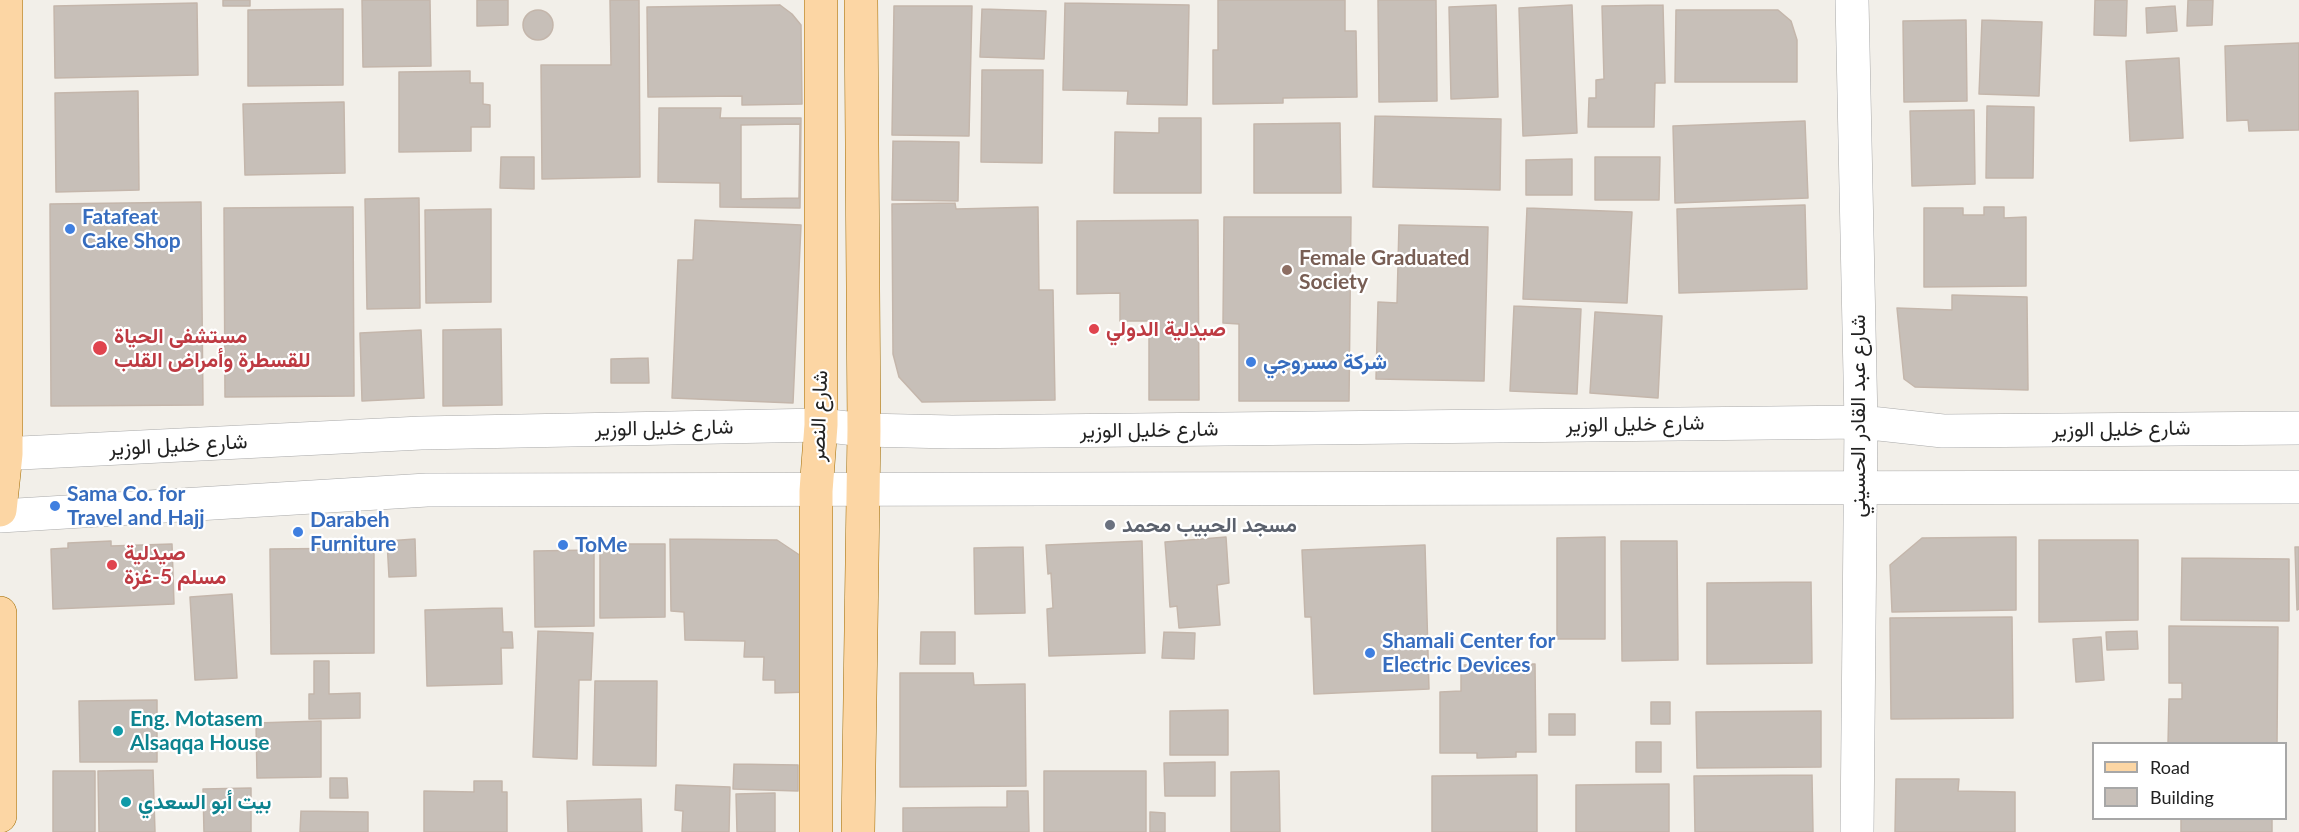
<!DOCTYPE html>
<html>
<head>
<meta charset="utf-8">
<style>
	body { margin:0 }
	#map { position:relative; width:2299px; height:832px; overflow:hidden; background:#f2efe9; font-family:Lato,sans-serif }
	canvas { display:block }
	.legend { position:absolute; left:2092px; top:742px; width:195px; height:78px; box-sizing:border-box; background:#fff; border:2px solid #a7a7a7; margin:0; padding:8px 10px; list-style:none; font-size:18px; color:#222 }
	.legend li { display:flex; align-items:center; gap:12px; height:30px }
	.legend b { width:30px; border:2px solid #a7a7a7 }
</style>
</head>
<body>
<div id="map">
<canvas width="2299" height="832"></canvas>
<ul class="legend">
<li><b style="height:8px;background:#fcd6a4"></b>Road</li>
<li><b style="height:16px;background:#c7bfb8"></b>Building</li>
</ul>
</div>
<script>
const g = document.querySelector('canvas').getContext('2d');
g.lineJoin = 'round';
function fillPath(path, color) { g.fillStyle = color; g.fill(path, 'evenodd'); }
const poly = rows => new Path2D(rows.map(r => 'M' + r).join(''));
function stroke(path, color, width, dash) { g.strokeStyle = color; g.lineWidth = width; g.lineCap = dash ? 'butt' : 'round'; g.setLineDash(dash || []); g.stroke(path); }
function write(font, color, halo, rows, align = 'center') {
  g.font = font + ' Lato,Vazirmatn,sans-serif'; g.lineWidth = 4.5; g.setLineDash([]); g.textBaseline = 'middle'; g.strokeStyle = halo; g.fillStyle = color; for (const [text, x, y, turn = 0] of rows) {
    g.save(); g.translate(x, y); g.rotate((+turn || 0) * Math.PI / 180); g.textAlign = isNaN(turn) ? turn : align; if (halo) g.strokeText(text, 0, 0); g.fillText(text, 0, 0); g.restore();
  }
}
const building = poly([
	[223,0,250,0,250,6,223,6,223,0],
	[362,0,430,0,431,66,363,67,362,0],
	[477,0,508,0,508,25,477,26,477,0],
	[610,0,639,0,640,177,542,179,541,65,611,65,610,0],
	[1218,0,1345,0,1345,31,1356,31,1357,97,1283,98,1283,103,1213,104,1213,50,1218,50,1218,0],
	[1378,0,1436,0,1437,101,1379,102,1378,0],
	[2095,0,2127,0,2126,36,2094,35,2095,0],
	[2188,0,2213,0,2212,25,2187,26,2188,0],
	[197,3,198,75,55,78,54,6,197,3],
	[1065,3,1189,5,1187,105,1127,104,1128,91,1063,90,1065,3],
	[780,5,792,14,801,25,802,104,742,105,742,96,648,97,647,7,780,5],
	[1496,5,1498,97,1451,99,1449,7,1496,5],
	[1572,5,1577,133,1523,136,1519,8,1572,5],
	[1663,5,1665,83,1655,83,1654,127,1588,127,1589,98,1596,98,1596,80,1604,79,1602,6,1663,5],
	[894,6,972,6,969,136,892,135,894,6],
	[2175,6,2177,31,2147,33,2146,8,2175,6],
	[343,9,343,85,248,86,248,10,343,9],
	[982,9,1046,11,1044,59,980,57,982,9],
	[1676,10,1778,10,1791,21,1797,40,1797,82,1675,82,1676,10],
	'523 25a15 15 0 1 1 30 0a15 15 0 1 1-30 0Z',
	[1966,20,1967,101,1904,102,1903,21,1966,20],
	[1982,20,2042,22,2039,96,1979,94,1982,20],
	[2299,43,2299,130,2249,131,2248,120,2227,121,2225,46,2299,43],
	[2179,58,2183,138,2130,141,2126,61,2179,58],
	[982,70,1043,70,1042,163,981,162,982,70],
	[470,71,470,83,483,83,483,104,490,105,490,127,471,127,471,151,399,152,399,72,470,71],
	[138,91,139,190,56,192,55,93,138,91],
	[344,102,345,173,245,175,243,104,344,102],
	[1987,106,2034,107,2033,178,1986,178,1987,106],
	[659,108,721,108,720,118,801,118,800,208,720,207,720,183,658,182,659,108],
	[1974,110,1975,184,1912,186,1910,111,1974,110],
	[1375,116,1501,119,1500,190,1373,187,1375,116],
	[1159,118,1201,118,1201,193,1114,193,1115,132,1159,133,1159,118],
	[1805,121,1808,198,1675,203,1673,126,1805,121],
	[1340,123,1341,193,1254,193,1254,124,1340,123],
	[800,124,799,198,741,199,741,125,800,124],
	[893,141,959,142,958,201,892,200,893,141],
	[501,157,534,157,534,189,500,188,501,157],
	[1595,157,1660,157,1659,200,1595,200,1595,157],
	[1572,159,1572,195,1526,195,1526,160,1572,159],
	[419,198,420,308,367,309,365,199,419,198],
	[201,202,203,405,51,406,50,204,201,202],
	[955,203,956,209,1038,207,1039,290,1053,290,1055,400,922,402,899,377,893,354,892,204,955,203],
	[1805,205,1807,289,1679,293,1677,209,1805,205],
	[353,207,354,396,225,397,224,208,353,207],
	[1984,207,2004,207,2004,218,2026,217,2026,286,1924,287,1924,208,1963,208,1963,215,1984,215,1984,207],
	[1527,208,1632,212,1627,303,1523,299,1527,208],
	[491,209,491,302,426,303,425,210,491,209],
	[1224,217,1351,217,1349,401,1239,401,1239,324,1223,323,1224,217],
	[695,220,801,225,793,403,672,398,678,260,693,260,695,220],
	[1198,220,1199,400,1149,400,1149,321,1120,321,1120,293,1077,294,1077,221,1198,220],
	[1399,225,1488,227,1484,381,1376,379,1378,302,1397,303,1399,225],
	[1952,295,2027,297,2028,390,1915,387,1904,379,1897,308,1952,310,1952,295],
	[1514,306,1581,309,1577,394,1510,391,1514,306],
	[1595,312,1662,316,1658,398,1590,393,1595,312],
	[501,329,502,405,443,406,443,330,501,329],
	[421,330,424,398,362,401,360,333,421,330],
	[648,358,649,383,611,383,611,359,648,358],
	[1226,537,1229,583,1217,585,1220,625,1179,628,1177,606,1170,607,1165,542,1226,537],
	[1605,537,1605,639,1557,639,1557,538,1605,537],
	[2016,537,2016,610,1892,612,1890,565,1922,538,2016,537],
	[415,539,416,576,389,577,387,541,415,539],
	[670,539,777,540,801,556,810,692,775,693,775,680,763,680,764,657,744,657,745,641,685,640,684,612,671,611,670,539],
	[2039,540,2138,540,2138,620,2039,622,2039,540],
	[111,541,111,546,172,544,174,604,53,609,51,549,68,548,68,543,111,541],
	[1142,541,1145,653,1049,656,1047,609,1053,608,1051,573,1048,574,1046,545,1142,541],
	[1621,541,1677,541,1678,660,1622,661,1621,541],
	[600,544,665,544,665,617,600,618,600,544],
	[1425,545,1429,689,1314,694,1311,617,1305,617,1302,550,1425,545],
	[1023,547,1025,613,975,614,974,548,1023,547],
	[2295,547,2299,547,2299,609,2297,610,2295,547],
	[374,548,374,653,271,654,270,549,374,548],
	[594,550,594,626,535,627,534,551,594,550],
	[2182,558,2289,559,2289,621,2181,620,2182,558],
	[1811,582,1812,663,1707,664,1707,583,1811,582],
	[232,594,237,678,195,680,190,597,232,594],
	[502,608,503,632,512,632,513,648,501,648,502,684,427,686,425,610,502,608],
	[2012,617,2013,718,1891,719,1890,618,2012,617],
	[2169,626,2278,627,2277,744,2168,744,2169,699,2182,699,2182,683,2169,683,2169,626],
	[538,631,593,633,591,680,579,680,577,759,533,757,538,631],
	[2137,631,2138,649,2107,650,2106,632,2137,631],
	[921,632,955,632,955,664,920,664,921,632],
	[1164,632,1195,633,1194,659,1162,658,1164,632],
	[2101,637,2104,680,2076,682,2073,639,2101,637],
	[314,661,329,661,329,694,360,693,360,718,309,719,309,694,314,694,314,661],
	[1535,664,1536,752,1516,752,1516,757,1477,758,1477,753,1440,753,1440,692,1461,691,1461,665,1535,664],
	[900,673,973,673,974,685,1025,684,1026,786,900,787,900,673],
	[595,681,657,681,656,766,593,765,595,681],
	[157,700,157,762,80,762,79,701,157,700],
	[1651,702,1670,702,1670,724,1651,724,1651,702],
	[1228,710,1228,755,1170,755,1170,711,1228,710],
	[1821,711,1821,767,1697,768,1696,712,1821,711],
	[1549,714,1575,714,1575,735,1549,735,1549,714],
	[321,721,321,777,257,778,256,723,321,721],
	[1636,742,1661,742,1661,772,1636,772,1636,742],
	[1215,762,1215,796,1165,796,1164,763,1215,762],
	[734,764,798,765,798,791,733,789,734,764],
	[153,770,155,832,99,832,98,771,153,770],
	[53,771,95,771,95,832,53,832,53,771],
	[1044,771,1146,771,1146,832,1044,832,1044,771],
	[1279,771,1280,832,1231,832,1231,772,1279,771],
	[1537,775,1537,832,1432,832,1432,776,1537,775],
	[1812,775,1813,832,1695,832,1694,776,1812,775],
	[330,778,347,778,348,798,330,798,330,778],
	[1896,779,1959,779,1958,791,2015,792,2015,832,1895,832,1896,779],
	[474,781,502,781,502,792,507,792,507,832,424,832,424,791,474,792,474,781],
	[1669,784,1669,832,1576,832,1576,785,1669,784],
	[676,785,730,787,729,832,682,832,683,811,675,810,676,785],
	[251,788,251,832,204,832,203,789,251,788],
	[1007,791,1028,791,1029,832,903,832,903,808,1007,807,1007,791],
	[775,793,775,832,737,832,736,794,775,793],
	[641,799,642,832,568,832,567,801,641,799],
	[301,811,368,812,368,832,300,832,301,811],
	[1150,812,1165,813,1165,832,1150,832,1150,812],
	[2181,818,2272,818,2272,832,2181,832,2181,818]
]);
fillPath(building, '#c7bfb8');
stroke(building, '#c4b6ab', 1.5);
const minor = poly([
	[1852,0,1861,422,1857,832],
	[0,454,421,433,821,425,864,430,952,432,1861,422,1943,431,2299,428],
	[0,516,427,490,2299,487]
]);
const major = poly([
	[0,510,6,454,6,0],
	[0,613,0,816],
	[816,832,816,491,821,425,821,0],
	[858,832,864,430,861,0]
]);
stroke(minor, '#a9a9a9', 34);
stroke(major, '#a06b00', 34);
stroke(minor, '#fff', 33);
stroke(major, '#fcd6a4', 33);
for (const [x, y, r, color] of [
	[70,229,6,"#3f7fe0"],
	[1287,270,6,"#8d6e63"],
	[1094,329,6,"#e0444e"],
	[100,348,8,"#e0444e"],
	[1251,362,6,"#3f7fe0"],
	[55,506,6,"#3f7fe0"],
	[1110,525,6,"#6b7280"],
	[298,532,6,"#3f7fe0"],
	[563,545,6,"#3f7fe0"],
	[112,565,6,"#e0444e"],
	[1370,653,6,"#3f7fe0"],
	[118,731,6,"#0f9aa8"],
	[126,802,6,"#0f9aa8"]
]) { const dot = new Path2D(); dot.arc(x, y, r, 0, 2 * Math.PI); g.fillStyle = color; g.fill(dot); stroke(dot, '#fff', 2); }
write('bold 21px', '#366cbe', '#fff', [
	["Fatafeat",82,217],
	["Cake Shop",82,241],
	["شركة مسروجي",1263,362],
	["Sama Co. for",67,494],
	["Travel and Hajj",67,518],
	["Darabeh",310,520],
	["Furniture",310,544],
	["ToMe",575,545],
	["Shamali Center for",1382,641],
	["Electric Devices",1382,665]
], 'left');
write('bold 21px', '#785e54', '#fff', [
	["Female Graduated",1299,258],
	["Society",1299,282]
], 'left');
write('bold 21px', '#be3a42', '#fff', [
	["صيدلية الدولي",1106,329],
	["مستشفى الحياة",114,336],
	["للقسطرة وأمراض القلب",114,360],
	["صيدلية",124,553],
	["مسلم 5-غزة",124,577]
], 'left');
write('21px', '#222', '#fff', [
	["شارع النصر",819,416,-88],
	["شارع عبد القادر الحسيني",1858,416,-90],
	["شارع خليل الوزير",1635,424,-1],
	["شارع خليل الوزير",664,428,-1],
	["شارع خليل الوزير",2121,429,-1],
	["شارع خليل الوزير",1149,430,-1],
	["شارع خليل الوزير",178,445,-3]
]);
write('bold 21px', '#5b616d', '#fff', [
	["مسجد الحبيب محمد",1122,525]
], 'left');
write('bold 21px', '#0d838f', '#fff', [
	["Eng. Motasem",130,719],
	["Alsaqqa House",130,743],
	["بيت أبو السعدي",138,802]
], 'left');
</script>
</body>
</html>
